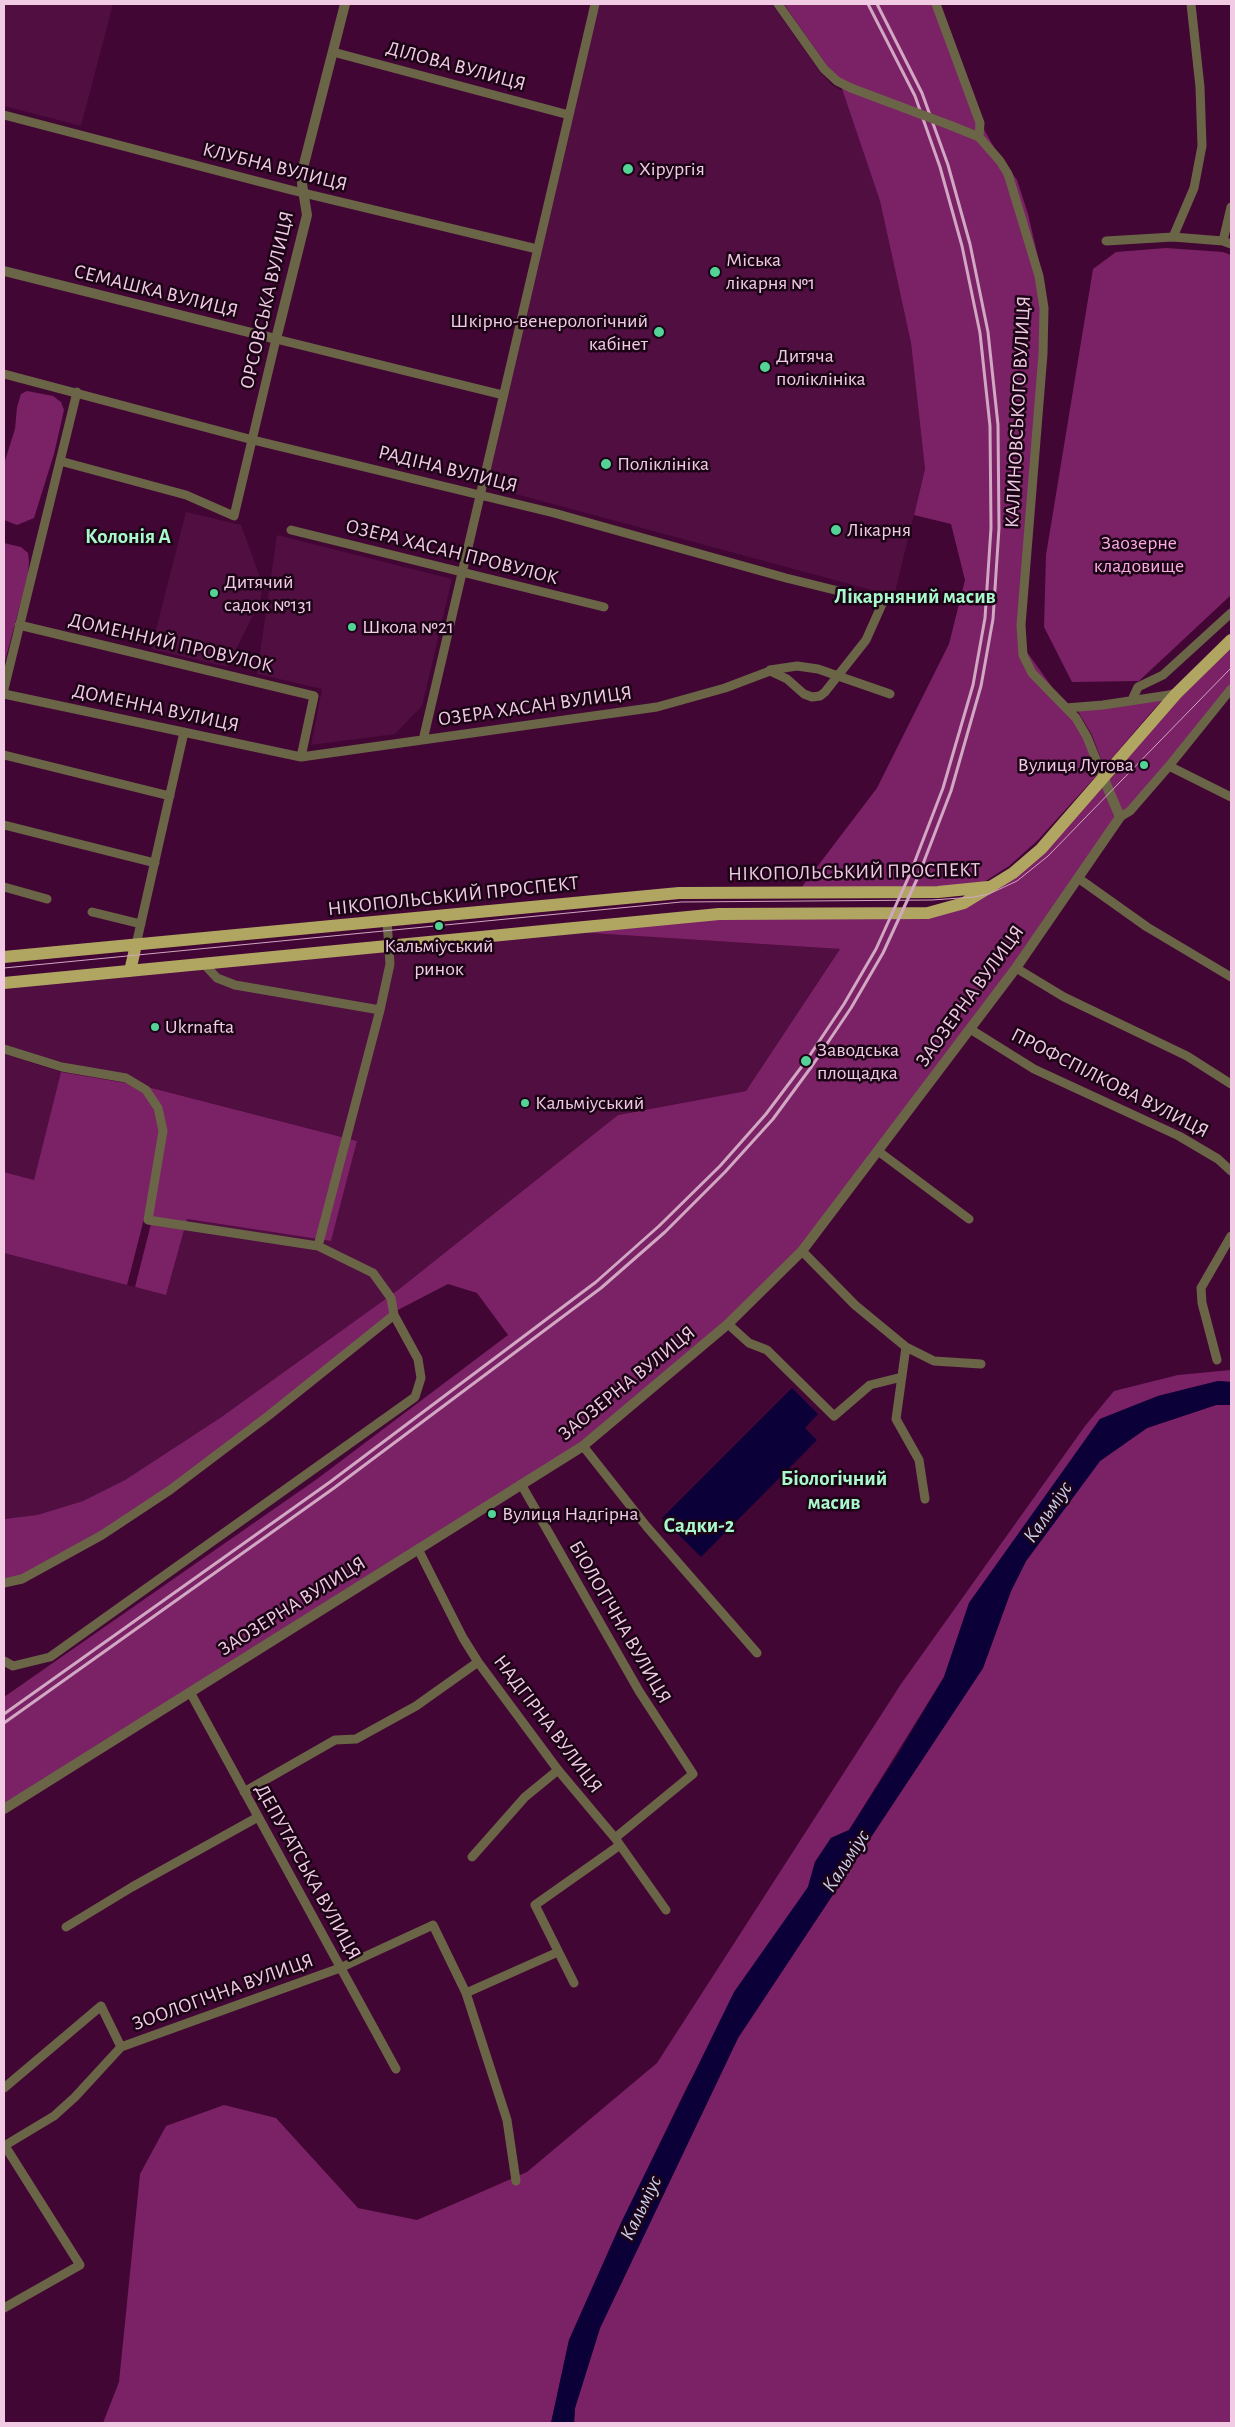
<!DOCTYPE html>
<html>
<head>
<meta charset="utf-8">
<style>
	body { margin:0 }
	#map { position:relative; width:1235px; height:2427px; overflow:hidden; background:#420634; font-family:"Alegreya Sans",sans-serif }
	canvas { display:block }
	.frame { position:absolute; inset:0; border:5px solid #f0cbe3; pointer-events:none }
</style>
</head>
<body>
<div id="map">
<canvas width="1235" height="2427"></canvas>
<div class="frame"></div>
</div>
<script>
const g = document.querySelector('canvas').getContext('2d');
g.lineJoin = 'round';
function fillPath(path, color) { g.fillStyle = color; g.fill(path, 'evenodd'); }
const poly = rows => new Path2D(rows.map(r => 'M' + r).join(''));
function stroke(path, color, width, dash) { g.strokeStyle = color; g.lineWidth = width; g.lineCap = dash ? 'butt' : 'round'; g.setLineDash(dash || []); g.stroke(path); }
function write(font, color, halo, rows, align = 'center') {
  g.font = font + ' "Alegreya Sans",sans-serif'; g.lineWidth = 5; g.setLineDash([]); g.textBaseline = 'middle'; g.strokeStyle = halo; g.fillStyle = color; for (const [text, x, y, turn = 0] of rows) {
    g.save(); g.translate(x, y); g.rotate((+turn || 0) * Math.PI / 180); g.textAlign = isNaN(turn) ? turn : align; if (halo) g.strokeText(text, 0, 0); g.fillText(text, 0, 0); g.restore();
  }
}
fillPath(poly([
	[4,4,113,4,81,126,4,106],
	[598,4,772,4,820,72,832,85,843,91,880,201,911,343,925,469,894,596,486,486],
	[186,512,241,525,263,585,260,601,227,667,151,649],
	[277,535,452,579,422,706,395,734,311,745,322,689,257,674],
	[575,932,840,949,746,1091,618,1115,398,1290,220,1418,125,1480,83,1501,37,1515,4,1519,4,1253,166,1295,186,1219,331,1241,357,1141,149,1087,4,1045,4,988],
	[4,1054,61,1072,34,1180,4,1172]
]), '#500e41');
fillPath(poly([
	[784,4,933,4,976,115,995,149,1017,180,1028,214,1045,287,1020,626,1027,652,1062,701,1084,739,1097,775,1037,841,1009,866,984,882,958,886,801,888,877,788,949,644,965,580,951,524,914,515,925,469,911,343,880,201,838,77,827,66],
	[1166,248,1223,252,1231,255,1231,595,1139,681,1072,682,1044,627,1046,555,1093,269,1116,252],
	[27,391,53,396,61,402,64,410,54,454,34,518,17,525,4,520,4,464,15,429,17,407,21,394],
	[4,543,21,547,28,553,29,561,28,575,4,665],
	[1231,642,1231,689,1130,811,1016,968,802,1251,728,1324,583,1446,4,1809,4,1697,317,1479,508,1335,477,1293,448,1284,394,1312,265,1415,169,1487,100,1533,21,1576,4,1580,4,1519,37,1515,83,1501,125,1480,220,1418,398,1290,618,1115,746,1091,840,949,575,932,719,918,927,917,1014,873],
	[1175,688,1154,709,1104,767,1092,735,1073,703,1110,705,1156,695],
	[61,1072,126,1083,143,1093,154,1110,159,1131,144,1219,127,1285,4,1253,4,1172,34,1180],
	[148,1087,357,1141,331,1241,187,1219,166,1295,135,1287,152,1220,167,1131],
	[1231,1370,1231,1382,1218,1381,1158,1396,1100,1419,969,1603,944,1677,849,1830,831,1838,815,1862,808,1887,688,2085,622,2221,569,2340,551,2423,103,2423,119,2382,140,2174,166,2126,224,2105,276,2118,358,2208,417,2220,527,2172,657,2063,901,1684,1085,1426,1114,1391,1178,1375],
	[1216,1405,1231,1405,1231,2423,574,2423,575,2408,600,2328,738,2038,983,1668,1011,1591,1026,1561,1100,1461,1147,1428]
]), '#7b2165');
fillPath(poly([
	[1218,1381,1231,1382,1231,1405,1216,1405,1147,1428,1100,1461,1026,1561,1011,1591,983,1668,738,2038,600,2328,575,2408,574,2423,551,2423,569,2340,622,2221,734,1992,808,1887,815,1862,831,1838,849,1830,898,1754,944,1677,969,1603,1100,1419,1158,1396],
	[792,1388,818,1414,805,1428,817,1440,701,1557,662,1518]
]), '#0b0038');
stroke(poly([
	[778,4,824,69,837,81,851,88],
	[936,4,980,123,979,137],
	[333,52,569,115],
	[4,115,291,190,537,249],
	[952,126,979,137,1000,161,1008,174,1039,276,1044,308,1043,354,1021,625,1023,655,1032,673,1076,718,1087,737,1103,777],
	[1173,237,1194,188,1202,146,1200,87,1191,4],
	[1106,241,1173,237,1223,241,1231,244],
	[1223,241,1231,207],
	[4,374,253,440,554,513,786,578,883,602,866,640,825,692,820,696,812,697,804,694,787,679,770,671,725,688,657,707,301,757,4,694],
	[60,461,186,495,234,516,276,339,503,395],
	[291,530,604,607],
	[19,625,314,696,301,757],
	[770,670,797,666,818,669,890,694],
	[4,689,77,392],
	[1132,700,1138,687,1163,675,1231,613],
	[1066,708,1103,705,1176,694],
	[423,740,595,4],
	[4,755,170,796],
	[1169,766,1231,797],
	[1120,817,1130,811,1169,766,1231,689],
	[4,825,155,863],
	[1078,878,1147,927,1231,977],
	[4,887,47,899],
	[92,912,141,924],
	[136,945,184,732],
	[204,964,217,978,235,985,380,1010,390,964,387,921],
	[1016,968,1064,997,1187,1056,1231,1084],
	[970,1029,1034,1069,1179,1136,1218,1159,1231,1171],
	[4,1049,62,1067,126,1078,146,1090,158,1108,163,1131,148,1220,318,1246,373,1273,391,1298,394,1315,418,1359,421,1378,415,1397,50,1657,13,1666,4,1661],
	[878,1151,969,1219],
	[318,1246,380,1010],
	[802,1251,855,1305,906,1347,934,1361,981,1364],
	[728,1324,749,1343,767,1350,834,1416,870,1385,902,1377],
	[906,1347,896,1419,919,1460,925,1499],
	[1217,1360,1202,1303,1201,1288,1231,1236],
	[583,1446,647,1527,757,1653],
	[521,1484,639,1691,693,1774,615,1838],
	[418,1549,463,1638,478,1662,558,1770,615,1838,666,1910],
	[4,1583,22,1579,102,1535,170,1490,268,1416,394,1315],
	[190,1692,396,2069],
	[244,1792,335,1740,356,1739,416,1706,478,1662],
	[472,1857,525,1797,558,1770],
	[66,1927,132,1887,258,1817],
	[574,1983,535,1905,620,1845],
	[466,1993,558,1952],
	[4,2088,101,2006,121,2047],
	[4,2146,54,2116,75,2097,121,2047,340,1968,433,1925,466,1993,507,2120,516,2181],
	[4,2308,80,2265,5,2146]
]), '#6a6546', 9);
stroke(poly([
	[4,271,276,339,307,215,302,184,304,164,345,4],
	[4,1809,583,1446,728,1324,802,1251,1016,968,1120,817,1103,777]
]), '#6a6546', 10);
stroke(poly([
	[4,957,679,893,938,892,988,887],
	[130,971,136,945],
	[4,983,719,914,928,913,964,903,1013,873,1041,849,1176,694,1231,640]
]), '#b1a562', 12);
stroke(poly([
	[4,968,681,902,932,900,974,897,989,894,1017,881,1048,856,1231,668]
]), '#d1a7c3', 1);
stroke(poly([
	[4,1714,330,1482,596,1282,659,1226,720,1166,766,1114,806,1061,844,1004,876,949,910,874,943,788,973,685,985,618,991,528,990,426,980,333,962,246,940,167,915,96,868,4],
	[4,1723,334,1488,601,1288,665,1232,725,1172,773,1119,812,1066,851,1008,883,953,918,877,951,791,981,686,993,619,999,528,998,425,988,332,970,244,948,165,922,93,877,4]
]), '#d1a7c3', 3);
stroke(poly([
	[851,88,952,126]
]), '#6a6546', 9);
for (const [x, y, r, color] of [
	[628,169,6,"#53d396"],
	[715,272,6,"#53d396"],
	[659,332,6,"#53d396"],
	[765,367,6,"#53d396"],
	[606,464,6,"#53d396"],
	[836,530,6,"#53d396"],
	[214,593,5,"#53d396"],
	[352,627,5,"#53d396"],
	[1144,765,5,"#53d396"],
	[439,926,5,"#53d396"],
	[155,1027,5,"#53d396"],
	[806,1061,6,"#53d396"],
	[525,1103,5,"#53d396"],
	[492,1514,5,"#53d396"]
]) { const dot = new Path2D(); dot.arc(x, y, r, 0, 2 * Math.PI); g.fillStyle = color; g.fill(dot); stroke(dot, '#1b0415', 2); }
write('20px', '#f0cbe3', '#1b0415', [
	["ДІЛОВА ВУЛИЦЯ",456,66,15],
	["КЛУБНА ВУЛИЦЯ",275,167,14],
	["СЕМАШКА ВУЛИЦЯ",156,291,14],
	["ОРСОВСЬКА ВУЛИЦЯ",267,300,-77],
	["КАЛИНОВСЬКОГО ВУЛИЦЯ",1018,412,-87],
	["РАДІНА ВУЛИЦЯ",448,469,14],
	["ОЗЕРА ХАСАН ПРОВУЛОК",452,552,14],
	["ДОМЕННИЙ ПРОВУЛОК",171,643,13],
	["ОЗЕРА ХАСАН ВУЛИЦЯ",535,706,-8],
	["ДОМЕННА ВУЛИЦЯ",156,708,12],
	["НІКОПОЛЬСЬКИЙ ПРОСПЕКТ",854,872,-1],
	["НІКОПОЛЬСЬКИЙ ПРОСПЕКТ",453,896,-6],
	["ЗАОЗЕРНА ВУЛИЦЯ",970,996,-54],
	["ПРОФСПІЛКОВА ВУЛИЦЯ",1110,1083,27],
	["ЗАОЗЕРНА ВУЛИЦЯ",627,1383,-39],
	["ЗАОЗЕРНА ВУЛИЦЯ",292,1606,-32],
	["БІОЛОГІЧНА ВУЛИЦЯ",620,1622,60],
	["НАДГІРНА ВУЛИЦЯ",548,1724,53],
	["ДЕПУТАТСЬКА ВУЛИЦЯ",308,1872,61],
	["ЗООЛОГІЧНА ВУЛИЦЯ",223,1992,-20]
]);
write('20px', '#f0cbe3', '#1b0415', [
	["Хірургія",639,169],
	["Міська",726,260],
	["лікарня №1",726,283],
	["Шкірно-венерологічний",648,321,"right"],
	["кабінет",648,344,"right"],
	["Дитяча",776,356],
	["поліклініка",776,379],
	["Поліклініка",617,464],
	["Лікарня",847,530],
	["Дитячий",224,582],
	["садок №131",224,605],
	["Школа №21",362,627],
	["Вулиця Лугова",1134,765,"right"],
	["Кальміуський",439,946,"center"],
	["ринок",439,969,"center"],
	["Ukrnafta",165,1027],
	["Заводська",817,1050],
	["площадка",817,1073],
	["Кальміуський",535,1103],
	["Вулиця Надгірна",502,1514]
], 'left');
write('20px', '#fdaae2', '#1b0415', [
	["Заозерне",1139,543],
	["кладовище",1139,566]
]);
write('bold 21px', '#a8f8cc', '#1b0415', [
	["Колонія А",128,537],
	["Лікарняний масив",915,597],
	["Біологічний",834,1479],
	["масив",834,1503],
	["Садки-2",699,1526]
]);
write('italic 21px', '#caceea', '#1b0415', [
	["Кальміус",1048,1512,-55],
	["Кальміус",846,1861,-57],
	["Кальміус",641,2208,-64]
]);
</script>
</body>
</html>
